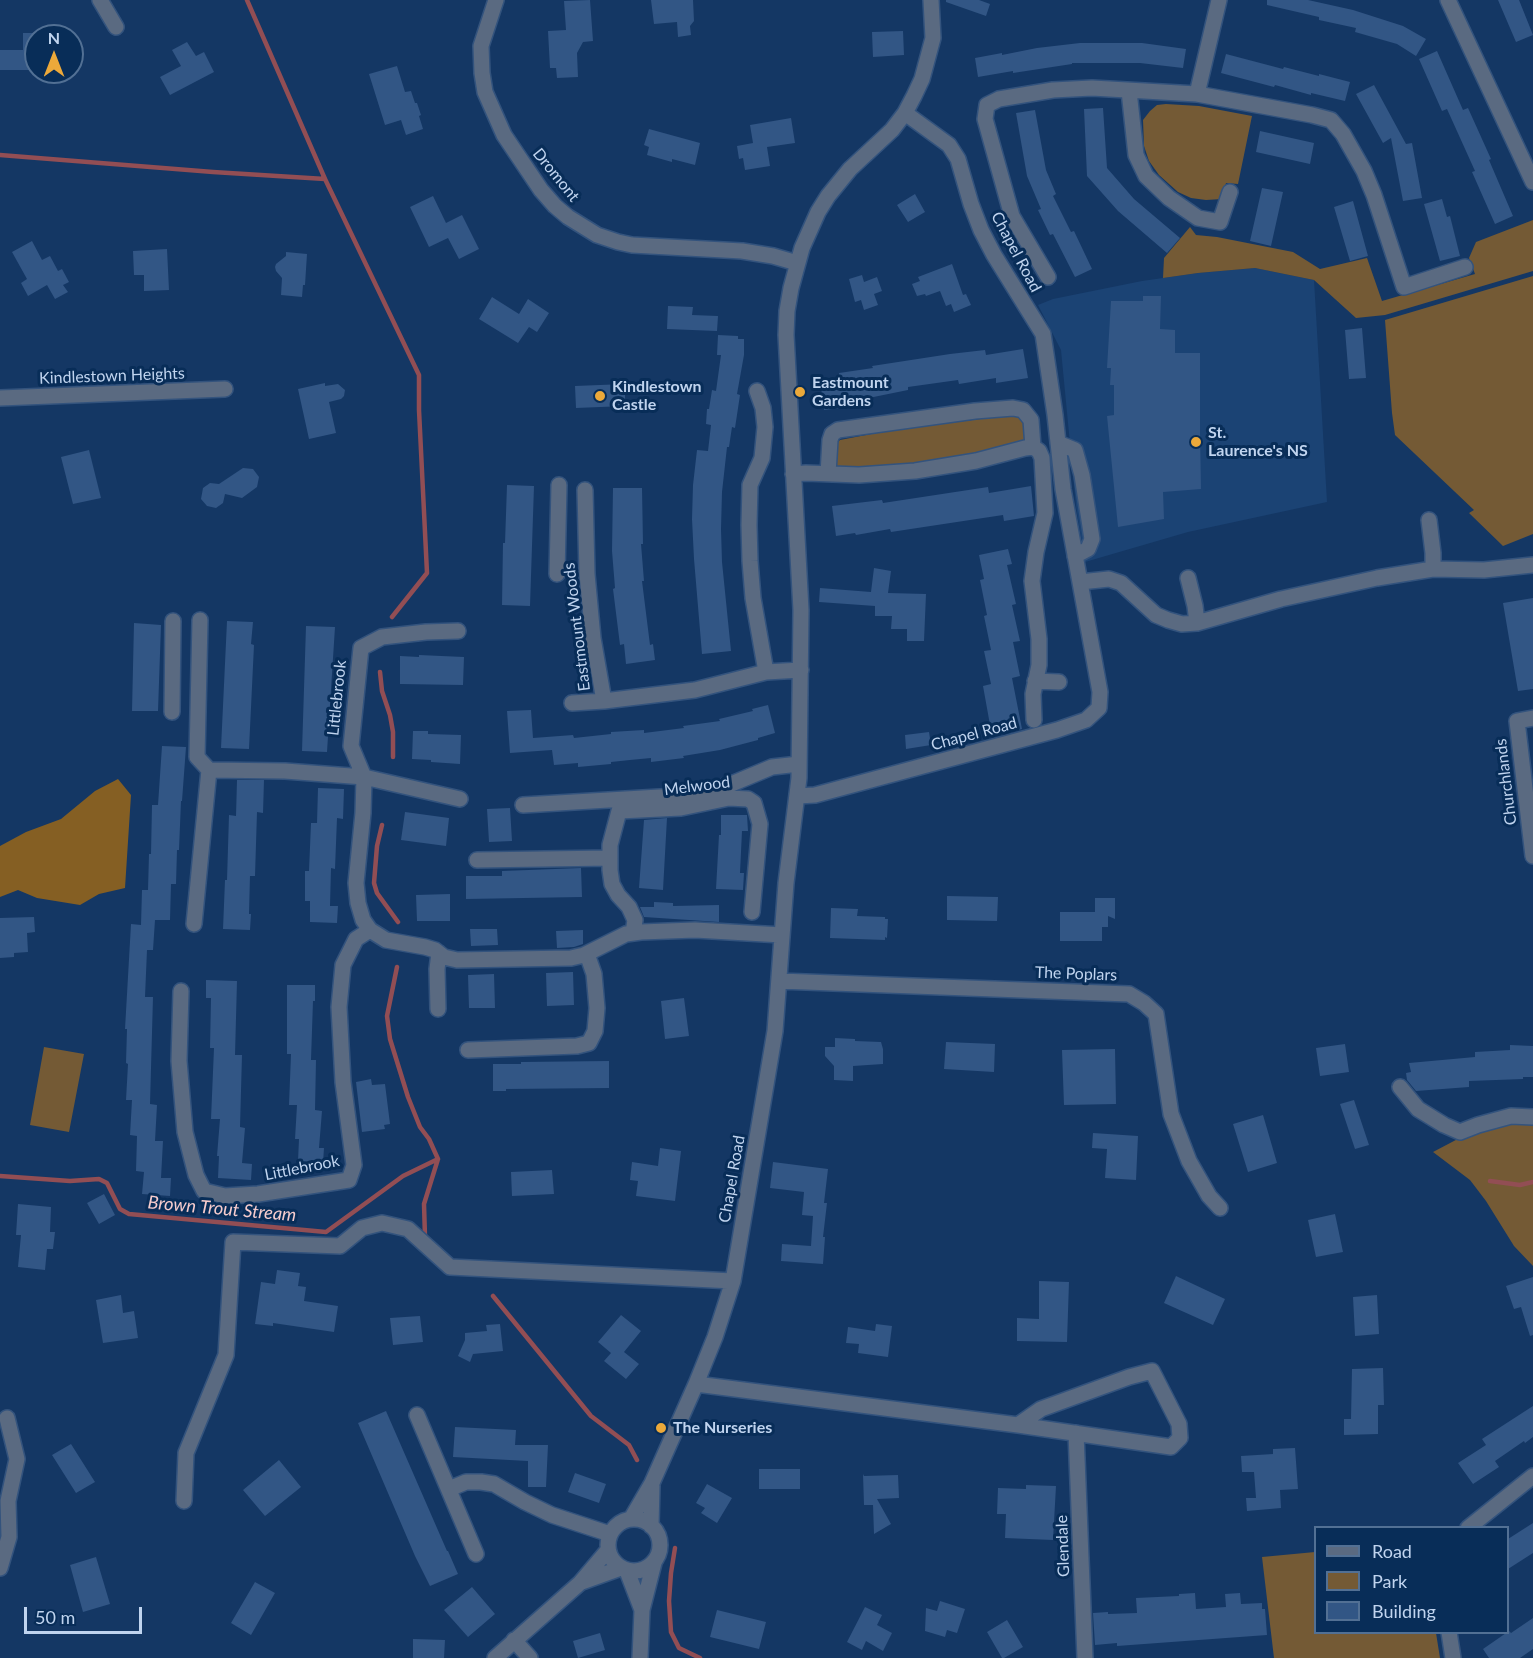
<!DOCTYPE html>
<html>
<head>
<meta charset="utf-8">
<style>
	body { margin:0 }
	#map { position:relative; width:1533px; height:1658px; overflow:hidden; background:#143764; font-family:Lato,sans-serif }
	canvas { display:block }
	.legend { position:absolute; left:1314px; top:1526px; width:195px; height:108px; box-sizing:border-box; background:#082d58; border:2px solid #527094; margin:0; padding:8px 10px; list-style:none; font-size:18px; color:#c0d4ef }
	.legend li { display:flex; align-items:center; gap:12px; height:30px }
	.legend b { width:30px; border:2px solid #527094 }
	.north { position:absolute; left:24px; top:24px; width:60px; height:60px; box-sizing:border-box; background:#082d58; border:2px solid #527094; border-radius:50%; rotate:0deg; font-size:16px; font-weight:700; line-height:24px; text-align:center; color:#c0d4ef }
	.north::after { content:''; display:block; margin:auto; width:21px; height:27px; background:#eca93a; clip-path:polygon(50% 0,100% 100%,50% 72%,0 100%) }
	.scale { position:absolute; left:24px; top:1607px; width:118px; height:27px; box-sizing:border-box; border:3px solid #c0d4ef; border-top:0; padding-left:8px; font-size:18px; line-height:21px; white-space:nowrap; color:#c0d4ef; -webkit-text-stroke:4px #082d58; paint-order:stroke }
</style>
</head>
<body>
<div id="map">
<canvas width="1533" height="1658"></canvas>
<ul class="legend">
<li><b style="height:8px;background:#5a6a81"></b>Road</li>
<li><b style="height:16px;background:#745a35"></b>Park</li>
<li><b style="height:16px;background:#325685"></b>Building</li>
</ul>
<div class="north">N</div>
<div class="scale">50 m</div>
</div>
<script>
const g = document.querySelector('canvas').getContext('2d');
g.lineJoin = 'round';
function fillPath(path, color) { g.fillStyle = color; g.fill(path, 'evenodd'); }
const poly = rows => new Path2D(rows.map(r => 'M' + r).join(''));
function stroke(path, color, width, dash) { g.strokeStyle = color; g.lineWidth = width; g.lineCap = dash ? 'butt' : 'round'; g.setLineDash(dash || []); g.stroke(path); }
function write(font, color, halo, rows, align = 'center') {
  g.font = font + ' Lato,sans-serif'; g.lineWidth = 6; g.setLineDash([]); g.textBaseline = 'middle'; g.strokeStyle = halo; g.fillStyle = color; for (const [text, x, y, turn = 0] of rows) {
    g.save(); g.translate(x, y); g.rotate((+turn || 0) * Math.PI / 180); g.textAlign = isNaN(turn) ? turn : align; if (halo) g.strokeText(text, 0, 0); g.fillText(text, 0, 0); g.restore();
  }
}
fillPath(poly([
	[1255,268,1314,280,1327,502,1188,532,1085,562,1076,506,1061,350,1038,305,1053,299,1142,281,1198,273]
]), '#1b4374');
fillPath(poly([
	[1166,104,1199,106,1252,116,1238,184,1226,183,1222,199,1206,200,1191,198,1178,192,1159,175,1149,161,1144,146,1143,120,1150,111,1157,105],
	[1533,220,1533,271,1385,315,1356,318,1314,280,1255,268,1198,273,1163,278,1164,258,1190,227,1196,235,1217,237,1293,252,1320,269,1367,258,1382,301,1475,274,1469,258,1476,242],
	[1533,276,1533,534,1503,546,1469,513,1474,510,1395,435,1392,413,1385,320],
	[1014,415,1023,418,1027,436,1025,443,980,457,891,468,837,467,837,443,840,440,897,429],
	[44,1047,84,1054,69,1132,30,1125],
	[1533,1120,1533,1266,1514,1246,1486,1201,1470,1180,1433,1152,1471,1132,1513,1122],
	[1315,1552,1316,1632,1436,1633,1440,1658,1274,1658,1262,1557]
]), '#745a35');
fillPath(poly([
	[118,779,131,795,125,888,99,894,80,905,37,898,18,890,0,897,0,846,26,832,61,819,95,791]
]), '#855f23');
stroke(poly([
	[247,0,325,179],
	[0,155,213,172,325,179,419,375,419,410,427,573,392,617],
	[380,672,382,691,390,715,393,732,393,757],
	[382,825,377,846,374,883,377,893,398,922],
	[397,967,387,1016,390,1039,408,1097,420,1127,429,1139,438,1159,424,1204,425,1237],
	[0,1176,70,1181,99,1179,107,1183,120,1209,129,1214,326,1232,403,1176,438,1159],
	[1490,1181,1520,1185,1533,1182],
	[493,1296,591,1416,629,1445,637,1460],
	[675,1548,671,1573,669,1601,671,1632,679,1648,700,1658]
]), '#924e54', 4.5);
fillPath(poly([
	[590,0,593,41,583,42,577,53,578,77,557,78,556,68,550,68,548,31,566,30,564,1],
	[651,0,693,0,694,21,690,26,691,35,678,37,677,22,654,24],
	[946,0,979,0,990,4,986,16,946,2],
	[1267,0,1308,0,1353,10,1403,26,1426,39,1416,56,1397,44,1355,32,1356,28,1319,20,1319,17,1267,5],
	[1498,0,1519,0,1533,35,1516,42],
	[903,31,904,55,873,57,872,32],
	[23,33,36,33,36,70,0,70,0,50,23,50],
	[187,42,196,56,204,52,214,72,170,95,160,77,181,66,172,50],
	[1080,43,1142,43,1186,49,1183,68,1140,63,1072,63,1072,64,1013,73,1013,71,978,77,975,58,1002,53,1002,55,1037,48],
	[1437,51,1463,110,1468,108,1491,159,1489,160,1513,216,1495,224,1472,172,1475,171,1447,109,1442,111,1419,59],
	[1226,54,1283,69,1284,67,1319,76,1319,74,1350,82,1345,101,1311,93,1311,95,1275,85,1274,87,1221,73],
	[397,66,405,92,411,91,415,103,417,103,421,115,419,116,423,129,406,135,401,120,385,125,369,74],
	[1374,85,1406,144,1412,143,1422,198,1403,201,1391,138,1383,143,1356,94],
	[1103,108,1107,168,1134,199,1180,238,1167,253,1118,211,1087,176,1084,109],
	[1035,110,1046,170,1056,194,1053,196,1071,232,1074,231,1092,269,1075,277,1053,234,1050,235,1038,210,1041,209,1027,176,1016,113],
	[791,118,795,143,767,147,770,166,745,170,743,158,739,159,737,146,753,143,750,125],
	[649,129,700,143,695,165,672,159,672,162,647,155,649,147,644,145],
	[1260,131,1314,143,1310,164,1256,152],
	[1262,188,1283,192,1271,246,1250,241],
	[915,194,925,212,908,222,897,205],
	[433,196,446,223,462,215,479,249,459,259,448,238,429,247,410,207],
	[1442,199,1447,217,1450,216,1460,256,1440,261,1424,204],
	[1353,201,1368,256,1350,261,1334,207],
	[32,241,42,260,50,256,58,271,62,269,69,282,63,285,68,292,55,299,47,285,28,296,21,283,27,279,12,252],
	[167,249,169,290,144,291,144,275,134,275,133,251],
	[286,252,307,254,305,285,303,285,302,297,281,295,282,278,276,271,275,267,276,264,286,256],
	[952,264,963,295,966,294,971,305,954,312,951,304,946,306,940,291,926,296,925,294,917,296,912,284,920,281,918,277],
	[862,275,864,282,877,277,882,291,874,294,878,305,864,310,861,300,855,302,849,279],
	[1143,296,1161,296,1160,329,1175,330,1175,353,1200,353,1200,433,1201,489,1163,492,1164,519,1118,527,1107,416,1114,415,1114,385,1110,385,1111,368,1107,368,1111,301,1143,301],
	[492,297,519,314,528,299,549,313,537,332,529,327,518,343,479,319],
	[668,306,693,307,692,315,718,316,717,331,667,329],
	[1362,328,1366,378,1349,379,1345,330],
	[718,335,738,336,738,339,744,339,744,355,737,394,740,395,735,428,732,427,729,447,727,447,722,492,721,529,722,562,731,651,702,654,694,559,692,519,693,485,697,450,708,451,711,425,706,424,707,409,709,409,712,390,716,391,721,355,717,355],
	[1023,349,1028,378,996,383,996,378,959,384,958,380,908,387,908,390,839,404,840,408,824,410,820,380,839,378,839,373,873,368,872,366,950,354,985,350,986,355],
	[325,383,325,386,338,384,345,390,344,396,341,399,329,402,336,433,309,439,298,389],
	[625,384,625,406,576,408,575,386],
	[89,450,101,498,73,504,61,457],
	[243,468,253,469,259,477,257,487,242,498,225,494,223,503,216,508,207,506,201,499,203,488,210,483,219,484],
	[507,485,534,486,530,606,502,605,503,543,505,543],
	[1031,486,1034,516,1004,521,1003,515,891,532,890,529,856,535,855,533,836,536,832,506,882,500,883,503,988,487,989,493],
	[613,488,642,488,643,544,641,544,644,581,642,581,650,645,653,644,655,660,626,664,624,644,620,645,613,589,615,588,612,551],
	[1008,549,1012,564,1007,565,1016,604,1012,605,1020,641,1013,642,1020,676,1012,678,1022,729,992,736,983,686,991,684,984,651,991,650,984,616,987,615,980,580,984,579,979,555],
	[874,568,891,571,888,593,926,594,924,641,907,641,907,629,891,629,892,616,875,616,875,606,819,602,820,588,871,592],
	[1533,598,1533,689,1518,691,1503,603],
	[227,621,253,622,251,644,254,645,249,749,221,748],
	[134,623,161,625,158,711,132,711],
	[306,626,335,627,327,752,302,751],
	[419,655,464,657,463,685,400,684,400,656,419,657],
	[768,705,775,733,758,738,758,740,720,750,683,756,684,758,651,762,651,758,630,760,611,762,611,764,578,767,578,763,554,765,552,750,510,753,507,711,531,710,533,738,573,735,574,738,611,734,611,732,627,731,644,730,644,733,684,728,683,726,720,721,719,719,753,711,752,709],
	[413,731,428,731,428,734,461,735,460,764,431,762,431,760,412,759],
	[929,732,931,745,906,749,905,735],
	[162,746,186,747,182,801,181,801,179,850,177,850,176,884,171,884,170,920,155,920,153,950,147,950,145,997,153,997,150,1104,157,1105,155,1141,163,1141,161,1178,171,1178,170,1196,142,1194,144,1172,136,1171,137,1136,130,1135,132,1100,126,1100,128,1064,126,1063,127,1029,125,1029,131,924,141,925,142,890,148,890,149,854,151,854,152,805,158,805],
	[237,780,264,780,263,813,257,812,255,876,250,876,249,914,251,914,250,930,223,929,225,880,227,880,229,815,236,816],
	[318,788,344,789,343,819,337,818,335,869,331,868,330,906,338,906,337,923,310,922,310,901,305,901,305,871,309,871,311,823,317,823],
	[510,808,512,841,489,842,487,809],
	[405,812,449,818,446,846,401,840],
	[721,815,747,815,748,831,742,831,740,873,744,873,743,890,716,889,719,835,721,835],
	[667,818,663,890,639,888,644,820],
	[581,868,582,897,466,899,466,876,502,876,502,871],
	[450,894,450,921,417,921,416,895],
	[947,896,998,897,997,921,947,920],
	[1095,898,1115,898,1115,919,1108,916,1108,927,1102,927,1102,941,1060,941,1060,912,1095,912],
	[654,902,673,903,673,906,719,905,719,922,644,917,640,907,654,907],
	[831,908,858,909,857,916,885,917,885,919,888,919,887,938,885,937,885,940,830,938],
	[34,917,35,932,27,933,28,952,14,953,14,957,0,958,0,918],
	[470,929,497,929,498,945,471,946],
	[583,930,583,944,574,947,557,948,556,931],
	[573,972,574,1005,547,1006,546,973],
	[494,974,495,1008,469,1008,468,975],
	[206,980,237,981,235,1055,242,1055,240,1127,245,1128,242,1163,252,1164,251,1180,218,1178,219,1156,217,1156,220,1119,211,1119,214,1048,210,1048,211,998,206,998],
	[287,985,315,985,315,1001,313,1001,311,1060,316,1060,315,1110,322,1111,319,1148,324,1148,323,1163,298,1161,299,1139,295,1139,297,1105,289,1105,291,1054,287,1054],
	[684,998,689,1036,665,1039,661,1001],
	[835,1038,855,1039,855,1041,881,1042,883,1049,883,1064,853,1066,853,1081,834,1080,834,1066,825,1056,825,1047,835,1047],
	[946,1042,995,1044,994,1072,944,1069],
	[1345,1044,1349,1072,1320,1076,1316,1048],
	[1510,1045,1533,1046,1533,1077,1523,1077,1523,1079,1469,1081,1469,1087,1416,1091,1407,1080,1406,1073,1411,1072,1409,1063,1475,1057,1475,1052,1510,1050],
	[1115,1049,1116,1104,1064,1105,1062,1050],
	[609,1061,609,1088,506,1089,506,1091,493,1091,493,1064,521,1064,521,1062],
	[371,1079,372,1085,385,1084,390,1124,384,1125,385,1129,362,1132,356,1082],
	[1354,1100,1369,1145,1355,1149,1340,1104],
	[1263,1115,1277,1163,1248,1172,1233,1124],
	[1093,1133,1138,1136,1136,1180,1105,1178,1107,1149,1092,1148],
	[660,1148,681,1151,675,1201,636,1196,638,1181,630,1180,632,1162,658,1166],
	[773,1162,828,1169,824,1203,827,1203,823,1237,825,1237,823,1264,781,1261,782,1244,811,1246,813,1216,802,1215,804,1192,770,1188],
	[552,1170,554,1194,512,1196,511,1172],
	[104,1194,115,1215,99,1224,87,1203],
	[18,1204,51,1207,50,1232,55,1232,53,1249,47,1249,45,1270,18,1267,21,1235,16,1235],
	[1335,1214,1343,1252,1316,1257,1308,1220],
	[277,1270,300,1273,298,1286,306,1287,304,1301,338,1306,334,1332,273,1323,273,1326,255,1324,261,1282,275,1284],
	[1176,1276,1225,1299,1213,1325,1164,1303],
	[1533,1277,1533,1335,1530,1336,1521,1307,1514,1309,1506,1286],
	[1039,1281,1069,1282,1067,1342,1017,1341,1017,1318,1039,1319],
	[121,1295,123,1313,134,1311,138,1338,103,1343,96,1300],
	[1377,1295,1379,1334,1355,1336,1353,1297],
	[621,1315,641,1331,624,1352,639,1364,626,1379,604,1361,611,1353,598,1342],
	[420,1316,423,1342,393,1345,390,1318],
	[500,1324,503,1351,473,1354,470,1362,458,1356,465,1340,465,1333,487,1331,486,1325],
	[876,1324,892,1326,888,1357,858,1353,859,1344,846,1343,848,1327,875,1331],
	[1383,1368,1384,1405,1378,1405,1378,1434,1344,1435,1344,1419,1351,1419,1352,1369],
	[1533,1406,1533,1437,1525,1443,1524,1441,1495,1461,1499,1467,1473,1484,1458,1463,1486,1445,1482,1439],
	[386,1411,447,1551,448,1551,458,1574,430,1586,415,1556,358,1423],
	[455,1427,516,1430,515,1445,548,1445,546,1487,528,1487,528,1461,453,1457],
	[71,1444,95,1482,76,1493,52,1455],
	[1295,1448,1298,1489,1280,1490,1281,1508,1247,1511,1246,1498,1256,1498,1254,1472,1242,1472,1241,1456,1273,1454,1273,1449],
	[279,1460,301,1487,265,1516,243,1490],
	[759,1469,800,1469,800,1489,759,1489],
	[575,1473,606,1484,599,1503,568,1492],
	[863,1474,864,1476,898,1475,899,1498,877,1499,891,1524,874,1534,873,1505,864,1505],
	[707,1484,732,1498,717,1523,701,1513,705,1508,696,1503],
	[1026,1485,1056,1486,1053,1540,1005,1538,1006,1514,997,1514,998,1488,1026,1489],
	[1533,1523,1533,1553,1508,1569,1508,1539],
	[96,1557,110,1604,83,1612,70,1565],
	[255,1582,275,1593,251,1635,231,1623],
	[472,1587,495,1614,468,1637,444,1610],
	[1195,1593,1196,1609,1226,1607,1225,1594,1240,1593,1241,1604,1262,1603,1262,1609,1265,1609,1267,1635,1117,1646,1117,1643,1095,1645,1093,1613,1108,1612,1108,1614,1137,1613,1136,1598,1179,1596,1179,1594],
	[940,1601,965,1609,957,1633,947,1630,945,1637,925,1631,926,1608,937,1611],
	[865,1607,882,1615,877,1625,892,1633,883,1651,866,1641,862,1650,847,1642],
	[717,1610,766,1622,759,1649,710,1637],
	[1533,1618,1533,1649,1520,1658,1489,1658,1483,1649,1509,1631,1511,1633],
	[1007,1620,1023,1647,1004,1658,1002,1658,987,1632],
	[600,1633,605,1650,578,1658,573,1641],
	[413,1639,445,1640,444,1658,413,1658]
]), '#325685');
const minor = poly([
	[100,0,116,27],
	[496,0,481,46,482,73,485,92,504,135,541,190,555,206,568,217,597,235,618,242,632,245,742,251,773,256,797,263],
	[1448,0,1533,182],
	[1129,91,1136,155,1146,176,1169,198,1198,218,1220,222,1230,192],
	[1197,94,1219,0],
	[1048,277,1012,216,985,119,987,105,999,99,1053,90,1092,88,1197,94,1312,115,1331,120,1343,134,1364,171,1374,195,1404,287,1465,267],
	[757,391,763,408,765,427,762,458,750,485,749,525,750,561,753,598,766,672],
	[0,398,225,389],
	[1058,443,1075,450,1082,475,1092,539,1088,549,1075,556],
	[793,474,806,473,859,475,915,471,976,461,1025,448,1033,447,1039,451,1042,458,1045,513,1036,552,1032,581,1039,639,1039,665,1033,694,1034,720],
	[828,474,830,440,832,434,838,430,975,411,1013,408,1023,410,1031,420,1033,447],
	[1429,520,1433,553,1433,569],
	[557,574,559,485],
	[1188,578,1195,606,1197,623],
	[1080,582,1109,579,1121,583,1156,615,1168,620,1182,624,1197,623,1281,599,1377,578,1433,569,1484,570,1533,565],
	[200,620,197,757,209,770],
	[458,631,426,632,382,637,361,648,351,746,364,777,363,813,356,883,358,903,363,920,370,930,386,940,425,947,435,950,444,957,457,960,571,958,584,955,626,934,641,932,695,930,782,935],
	[1035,681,1059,682],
	[604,701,695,690,766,672,801,670],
	[572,703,604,701,593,638,587,574,585,490],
	[172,712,173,621],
	[1533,718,1517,721,1533,856],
	[798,796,815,795,1057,730,1086,720,1099,708,1100,692,1063,489,1055,415,1043,334,994,255,981,230,971,204,958,159,949,145,905,113],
	[523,805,694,795,729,785,772,767,799,764],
	[477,860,610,858],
	[194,924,209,770,285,771,364,777,460,799],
	[633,933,635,920,629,907,618,895,612,884,610,870,610,845,619,811,681,808,729,798,748,799,754,803,760,824,752,912],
	[779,981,1129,994,1144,1003,1156,1014,1171,1114,1189,1161,1209,1196,1220,1208],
	[181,991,179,1061,185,1132,196,1175,204,1191,225,1196,258,1194,349,1180,354,1165,343,1082,339,1007,343,965,356,939,370,930],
	[438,1009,437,969,439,953],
	[468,1050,577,1046,589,1043,595,1031,597,1008,594,974,587,954],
	[1400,1087,1418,1109,1444,1125,1460,1132,1478,1125,1511,1116,1533,1117],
	[696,1384,1018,1425,1171,1447,1180,1438,1179,1424,1152,1371,1129,1377,1041,1409,1018,1425],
	[417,1415,476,1554],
	[1076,1433,1085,1658],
	[449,1489,466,1482,481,1482,494,1484,525,1502,552,1515,610,1534],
	[184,1501,186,1453,226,1355,233,1242,340,1246,362,1228,382,1223,408,1229,450,1267,733,1281],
	'608 1545a26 26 0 1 1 52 0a26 26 0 1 1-52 0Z',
	[631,1519,652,1483,696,1384,715,1337,733,1281,775,1031,786,883,799,778,801,610,786,335,787,311,791,288,802,248,818,212,828,196,850,169,892,130,905,113,914,96,922,79,933,38,931,0],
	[651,1526,652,1486],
	[1468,1528,1533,1476],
	[0,1568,9,1537,8,1501,17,1459,7,1418],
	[627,1571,642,1610],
	[582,1582,621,1568],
	[1449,1632,1453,1658],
	[514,1640,530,1658],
	[495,1658,580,1583,608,1550],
	[640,1658,642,1610,654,1563]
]);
stroke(minor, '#33537d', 18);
stroke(minor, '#5a6a81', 15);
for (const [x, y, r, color] of [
	[800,392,6,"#eca93a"],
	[600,396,6,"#eca93a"],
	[1196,442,6,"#eca93a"],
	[661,1428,6,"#eca93a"]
]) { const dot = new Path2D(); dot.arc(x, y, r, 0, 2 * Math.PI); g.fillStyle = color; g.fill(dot); stroke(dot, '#082d58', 2); }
write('16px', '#c0d4ef', '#082d58', [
	["Dromont",556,175,51],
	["Chapel Road",1016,252,62],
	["Kindlestown Heights",112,376,-2],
	["Eastmount Woods",577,627,-97],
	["Littlebrook",337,698,-84],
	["Chapel Road",974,734,-15],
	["Churchlands",1506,782,-97],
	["Melwood",697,786,-7],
	["The Poplars",1076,974,2],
	["Littlebrook",302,1168,-11],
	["Chapel Road",732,1179,-80],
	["Glendale",1063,1546,-92]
]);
write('bold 16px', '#c0d4ef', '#082d58', [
	["Eastmount",812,383],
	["Gardens",812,401],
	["Kindlestown",612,387],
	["Castle",612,405],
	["St.",1208,433],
	["Laurence's NS",1208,451],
	["The Nurseries",673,1428]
], 'left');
write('italic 18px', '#f7cdce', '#082d58', [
	["Brown Trout Stream",222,1209,5]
]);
</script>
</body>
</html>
